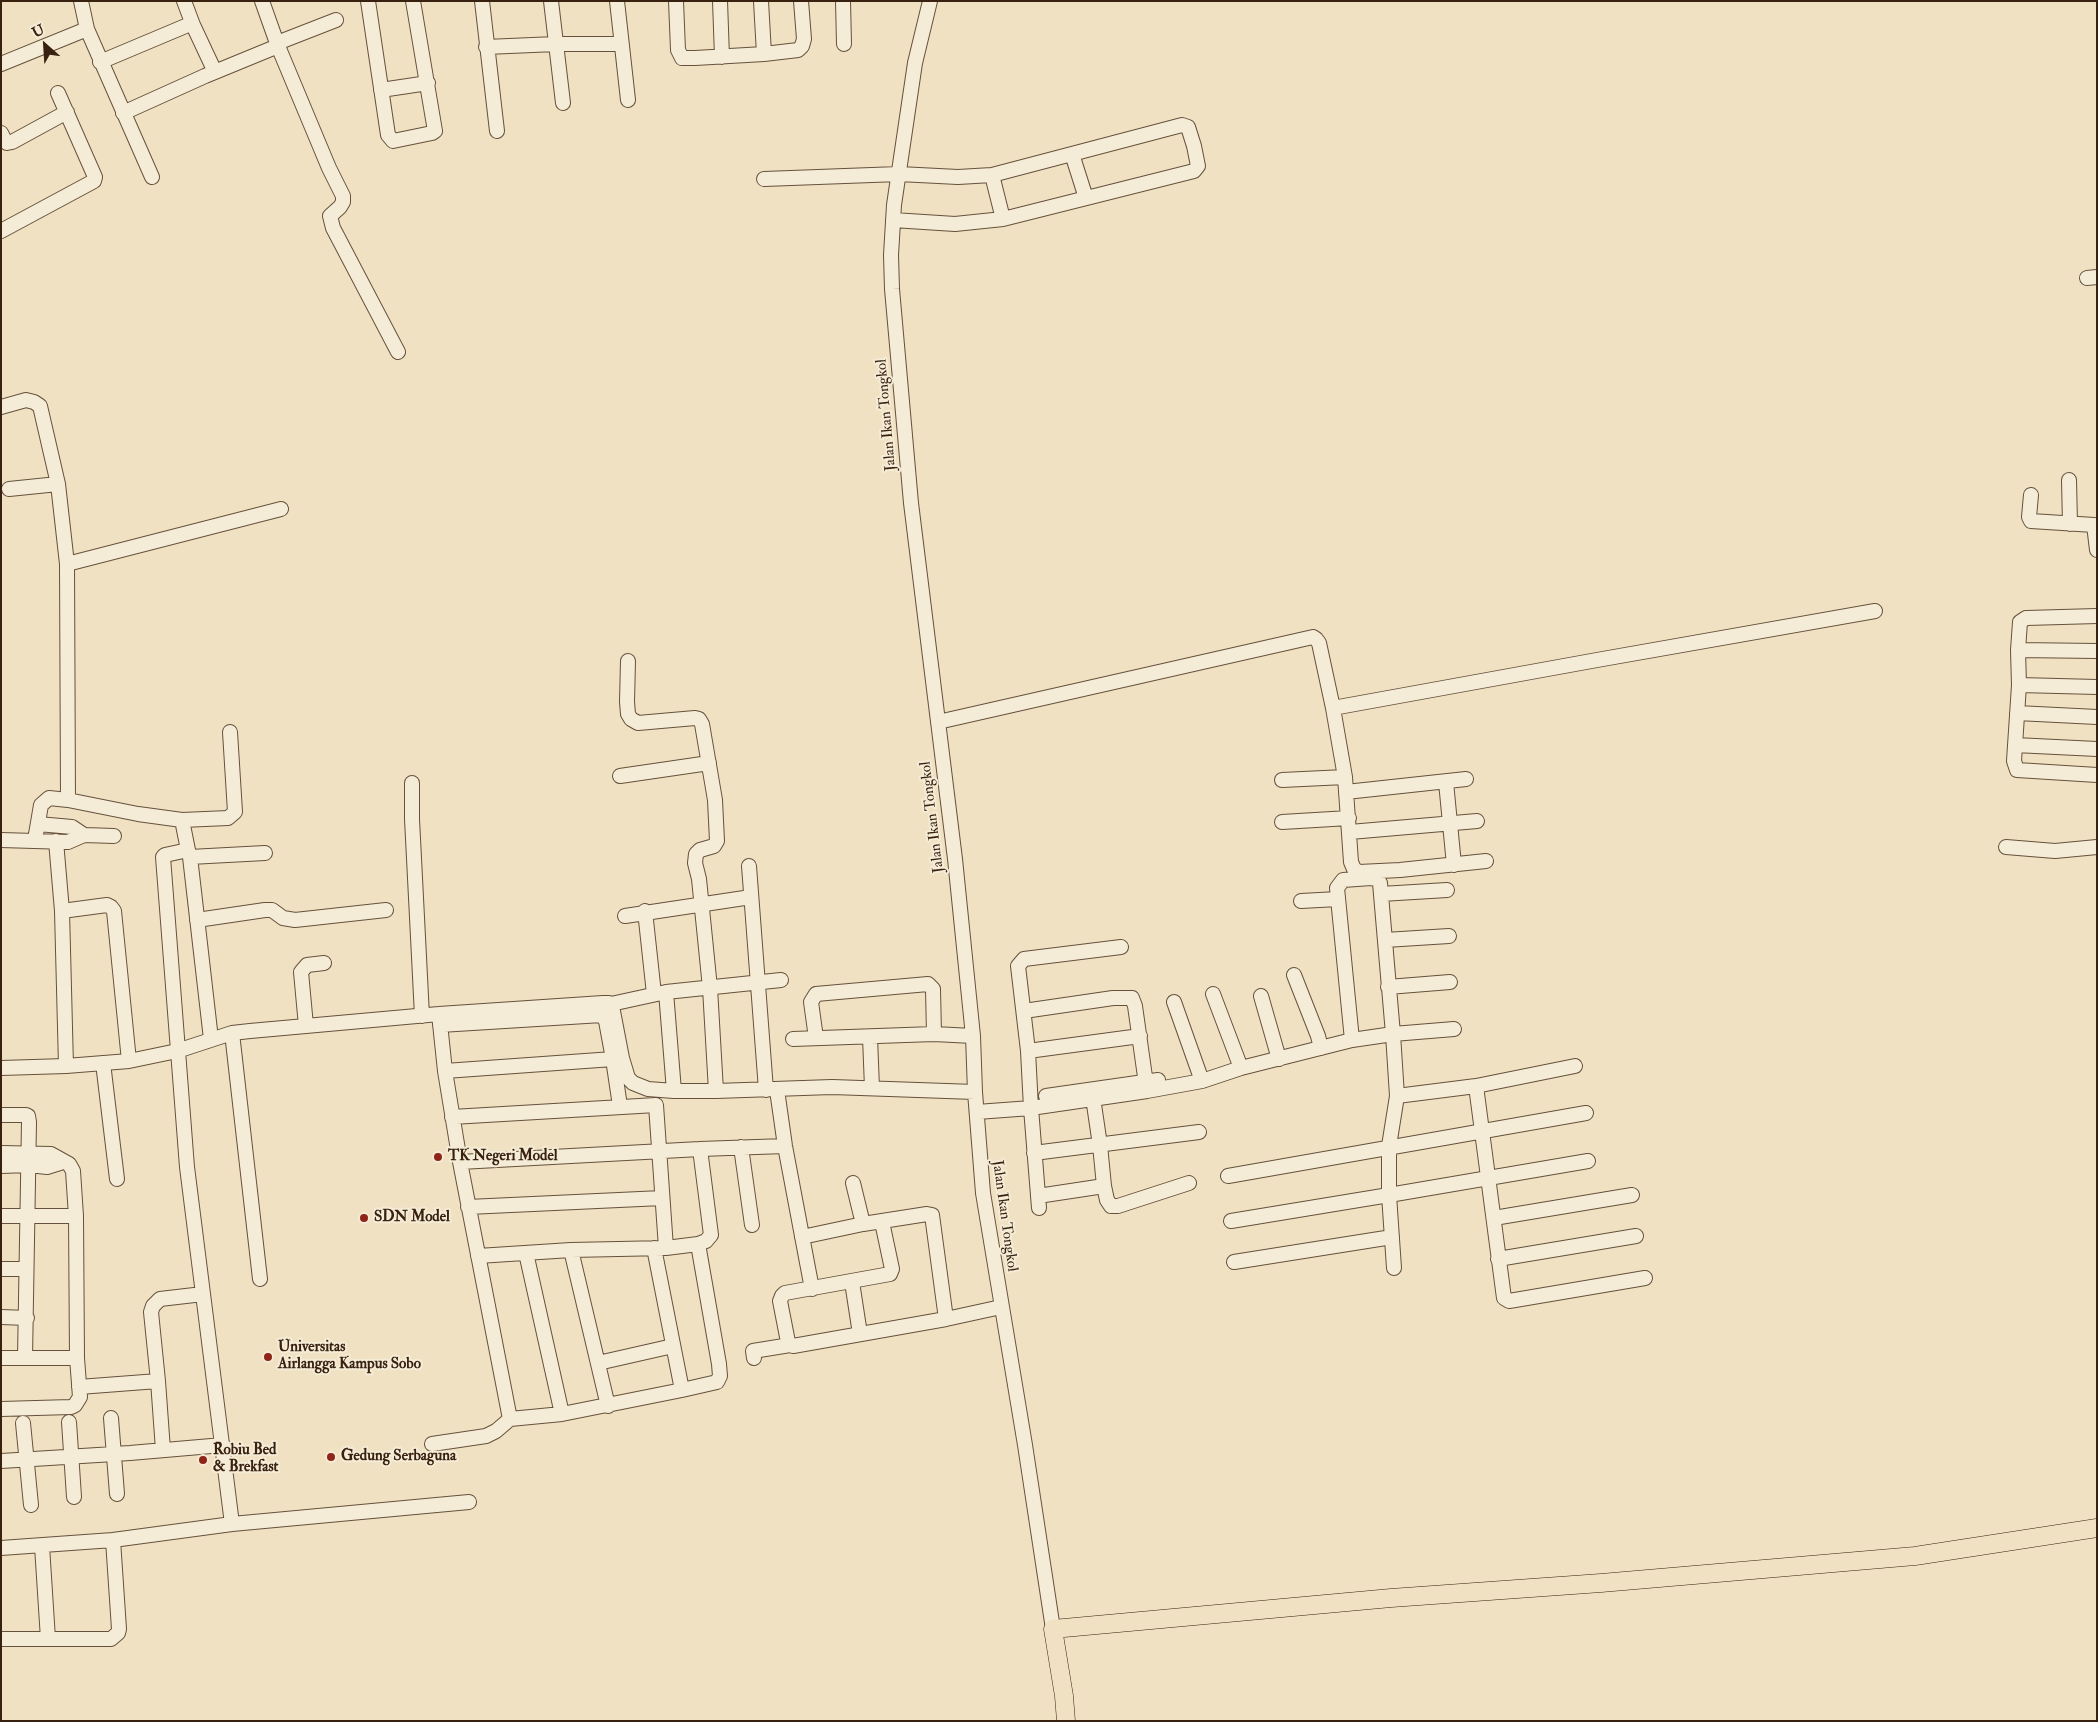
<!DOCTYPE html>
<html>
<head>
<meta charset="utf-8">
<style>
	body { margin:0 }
	#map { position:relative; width:2098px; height:1722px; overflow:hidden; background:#efe1c1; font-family:"IM FELL Double Pica",serif }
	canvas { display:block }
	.frame { position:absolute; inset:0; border:2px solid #39210f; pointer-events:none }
	.north { position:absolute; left:20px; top:20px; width:50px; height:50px; -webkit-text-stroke:4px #f5ecd7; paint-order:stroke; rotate:334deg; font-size:14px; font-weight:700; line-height:20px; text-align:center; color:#39210f }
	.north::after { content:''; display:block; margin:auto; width:18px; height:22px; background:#39210f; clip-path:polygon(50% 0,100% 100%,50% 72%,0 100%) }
</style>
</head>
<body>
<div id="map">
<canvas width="2098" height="1722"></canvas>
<div class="frame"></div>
<div class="north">U</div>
</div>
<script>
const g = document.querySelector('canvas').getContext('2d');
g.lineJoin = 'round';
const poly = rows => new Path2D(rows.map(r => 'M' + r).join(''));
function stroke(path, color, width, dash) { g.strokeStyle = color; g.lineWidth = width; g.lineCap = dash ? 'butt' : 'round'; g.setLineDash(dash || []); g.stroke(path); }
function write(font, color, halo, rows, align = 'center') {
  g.font = font + ' "IM FELL Double Pica",serif'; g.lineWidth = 4; g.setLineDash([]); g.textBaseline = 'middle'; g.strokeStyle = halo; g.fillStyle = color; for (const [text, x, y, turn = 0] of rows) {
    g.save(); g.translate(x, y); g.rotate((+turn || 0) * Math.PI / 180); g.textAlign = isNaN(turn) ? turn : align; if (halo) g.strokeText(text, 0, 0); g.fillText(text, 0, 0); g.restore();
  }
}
const minor = poly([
	[81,1,87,29,152,177],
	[184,1,193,25],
	[262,1,278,46,329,168,343,196,343,202,340,207,330,216,333,228,398,352],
	[368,1,388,135,393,141,432,133,435,131,413,1],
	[482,1,497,131],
	[551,1,563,103],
	[617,1,628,100],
	[676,1,678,50,682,58,695,58,764,54,798,50,802,46,804,39,801,1],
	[720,1,722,57],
	[761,1,764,54],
	[843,1,844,44],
	[930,1,915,63,894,205,891,255,892,289,911,503,955,859,973,1036,975,1092,983,1193,1025,1445,1053,1629],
	[277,43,336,20],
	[486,47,556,44,621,44],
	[100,62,188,25,193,25,215,72],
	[1,64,87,29],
	[381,90,428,83],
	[123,113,205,76,278,46],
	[1,133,5,141,7,143,12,142,67,112],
	[1072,154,1086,198],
	[992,175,1003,219],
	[764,179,899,174,958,177,992,175,1182,125,1188,127,1194,146,1198,166,1194,171,1003,219,955,224,893,220],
	[1,231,94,181,95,177,58,93],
	[2087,278,2097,277],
	[1,407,26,400,34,402,40,406,58,484,67,564,68,800],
	[2069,480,2070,524],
	[9,489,58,484],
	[2031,495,2029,517,2031,521,2094,525,2097,550],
	[67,564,281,509],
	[2097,616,2026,618,2020,622,2018,650,2019,685,2014,761,2017,770,2097,775],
	[2018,650,2097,651],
	[628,661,627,702,628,714,631,719,638,723,695,718,699,719,702,724,715,800,717,841,714,846,700,850,696,854,695,863,699,879,710,988,716,1091],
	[2019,685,2097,687],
	[1333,708,1597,660,1875,611],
	[2017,713,2097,717],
	[938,722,1313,637,1316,639,1319,643,1333,708,1345,777,1351,862,1354,869,1359,872,1400,870,1486,861],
	[2015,745,2097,749],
	[620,776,709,763],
	[1282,780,1345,777],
	[1446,782,1454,865],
	[412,783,412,819,422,1016],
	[1346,792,1466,779],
	[182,820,188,850],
	[1282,822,1349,818],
	[38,824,72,827,84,835],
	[1350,832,1477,821],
	[1,840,68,842,84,835,114,836],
	[35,840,41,805,49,798,68,800,138,814,182,820,228,818,235,812,230,732],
	[56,841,62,911,66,1066],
	[2006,847,2055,851,2097,847],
	[190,857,211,1039],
	[749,866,766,1090],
	[1381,894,1447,890],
	[1301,901,1338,899],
	[62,911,107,905,111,907,114,911,129,1061],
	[645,911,654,994],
	[625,916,751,897],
	[197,920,265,910,272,910,283,918,295,920,386,910],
	[1385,940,1449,936],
	[1294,975,1318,1036,1321,1048],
	[1388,987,1450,982],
	[666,992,674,1091],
	[1213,994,1241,1068],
	[1261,996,1279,1059],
	[1174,1002,1202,1081],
	[611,1004,666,992,781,980],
	[1024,1011,1113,998,1132,998,1135,1006,1147,1091],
	[439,1014,445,1071,460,1162,510,1419],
	[440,1025,602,1015,606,1021,613,1059,620,1106],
	[306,1026,301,972,307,965,324,963],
	[1454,1029,1393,1034,1397,1096,1476,1086,1575,1066],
	[232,1033,260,1279],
	[870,1037,872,1088],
	[816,1038,811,1002,816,994,928,984,933,989,934,1034],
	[793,1039,934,1034,973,1036],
	[1028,1051,1140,1036],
	[103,1063,117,1179],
	[1,1068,66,1066,129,1061,177,1051,232,1033,250,1031,439,1014,603,1003,609,1003,612,1006,622,1058,628,1078,633,1083,648,1089,674,1091,716,1091,832,1087,975,1092],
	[445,1071,613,1059],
	[1476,1086,1504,1298,1509,1301,1515,1300,1645,1278],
	[777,1090,785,1146,812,1289],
	[1092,1091,1100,1145,1104,1186,1107,1200,1111,1206,1118,1206,1189,1183],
	[1046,1096,1158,1080],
	[1397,1096,1389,1146,1389,1195,1588,1161],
	[977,1112,1031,1108,1147,1091,1202,1081,1241,1068,1352,1040,1393,1034,1380,883,1377,879,1371,878,1343,880,1337,888,1352,1040],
	[1,1115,26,1115,28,1116,29,1122,25,1358],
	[452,1117,656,1105,666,1248],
	[741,1147,752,1225],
	[1,1153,51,1154,69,1164,73,1171,76,1216,77,1358,1,1358],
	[1034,1153,1199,1132],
	[460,1162,700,1149,785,1146],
	[1,1166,29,1165,47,1167,63,1162],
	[1228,1176,1586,1113],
	[853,1183,863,1224],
	[1038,1196,1104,1186],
	[468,1207,662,1198],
	[1039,1208,1031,1108,1028,1051,1018,966,1024,959,1121,947],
	[1,1216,76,1216],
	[1494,1218,1632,1195],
	[1231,1221,1389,1195,1394,1268],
	[802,1237,863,1224,927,1214,932,1215,946,1319,793,1346,788,1342,780,1301,782,1296,785,1293,890,1274,892,1269,882,1222],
	[654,1248,682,1390],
	[571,1250,608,1406],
	[526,1253,562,1414],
	[478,1256,571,1250,666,1248,698,1244,706,1241,711,1235,700,1149],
	[1498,1259,1636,1236],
	[1234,1262,1392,1237],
	[1,1269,26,1269],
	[852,1282,860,1334],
	[1,1317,27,1318],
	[946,1319,1001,1307],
	[754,1358,753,1351,790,1345],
	[598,1363,673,1346],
	[158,1381,163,1450],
	[79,1387,158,1381,151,1312,153,1306,160,1299,203,1294],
	[1,1409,71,1407,75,1405,80,1397,77,1358],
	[111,1418,117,1494],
	[69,1422,74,1497],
	[23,1423,31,1505],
	[432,1444,486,1436,496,1431,510,1419,562,1414,682,1390,717,1382,720,1376,719,1364,698,1244],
	[1,1461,130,1453,223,1445],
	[232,1524,187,1167,163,857,165,855,188,850,190,857,265,853],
	[113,1540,232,1524,469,1502],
	[42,1546,48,1639],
	[1,1548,113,1540,119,1629,118,1633,111,1639,1,1639]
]);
const major = poly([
	[1066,1721,1064,1696,1053,1629,1391,1598,1601,1583,1915,1556,2097,1528]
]);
stroke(minor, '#66513c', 16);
stroke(major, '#39210f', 19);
stroke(minor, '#f5ecd7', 14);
stroke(major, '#efe1c1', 18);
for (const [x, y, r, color] of [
	[438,1157,5,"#8f2418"],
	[364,1218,5,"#8f2418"],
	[268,1357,5,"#8f2418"],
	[331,1457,5,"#8f2418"],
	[203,1460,5,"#8f2418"]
]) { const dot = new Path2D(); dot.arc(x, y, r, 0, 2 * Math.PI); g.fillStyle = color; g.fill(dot); stroke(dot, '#f5ecd7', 2); }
write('15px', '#39210f', '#f5ecd7', [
	["Jalan Ikan Tongkol",887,415,-95],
	["Jalan Ikan Tongkol",933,817,-97],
	["Jalan Ikan Tongkol",1004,1216,82]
]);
write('bold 15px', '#39210f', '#f5ecd7', [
	["TK Negeri Model",448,1157],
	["SDN Model",374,1218],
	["Universitas",278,1348],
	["Airlangga Kampus Sobo",278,1365],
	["Robiu Bed",213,1451],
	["& Brekfast",213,1468],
	["Gedung Serbaguna",341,1457]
], 'left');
</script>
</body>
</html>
